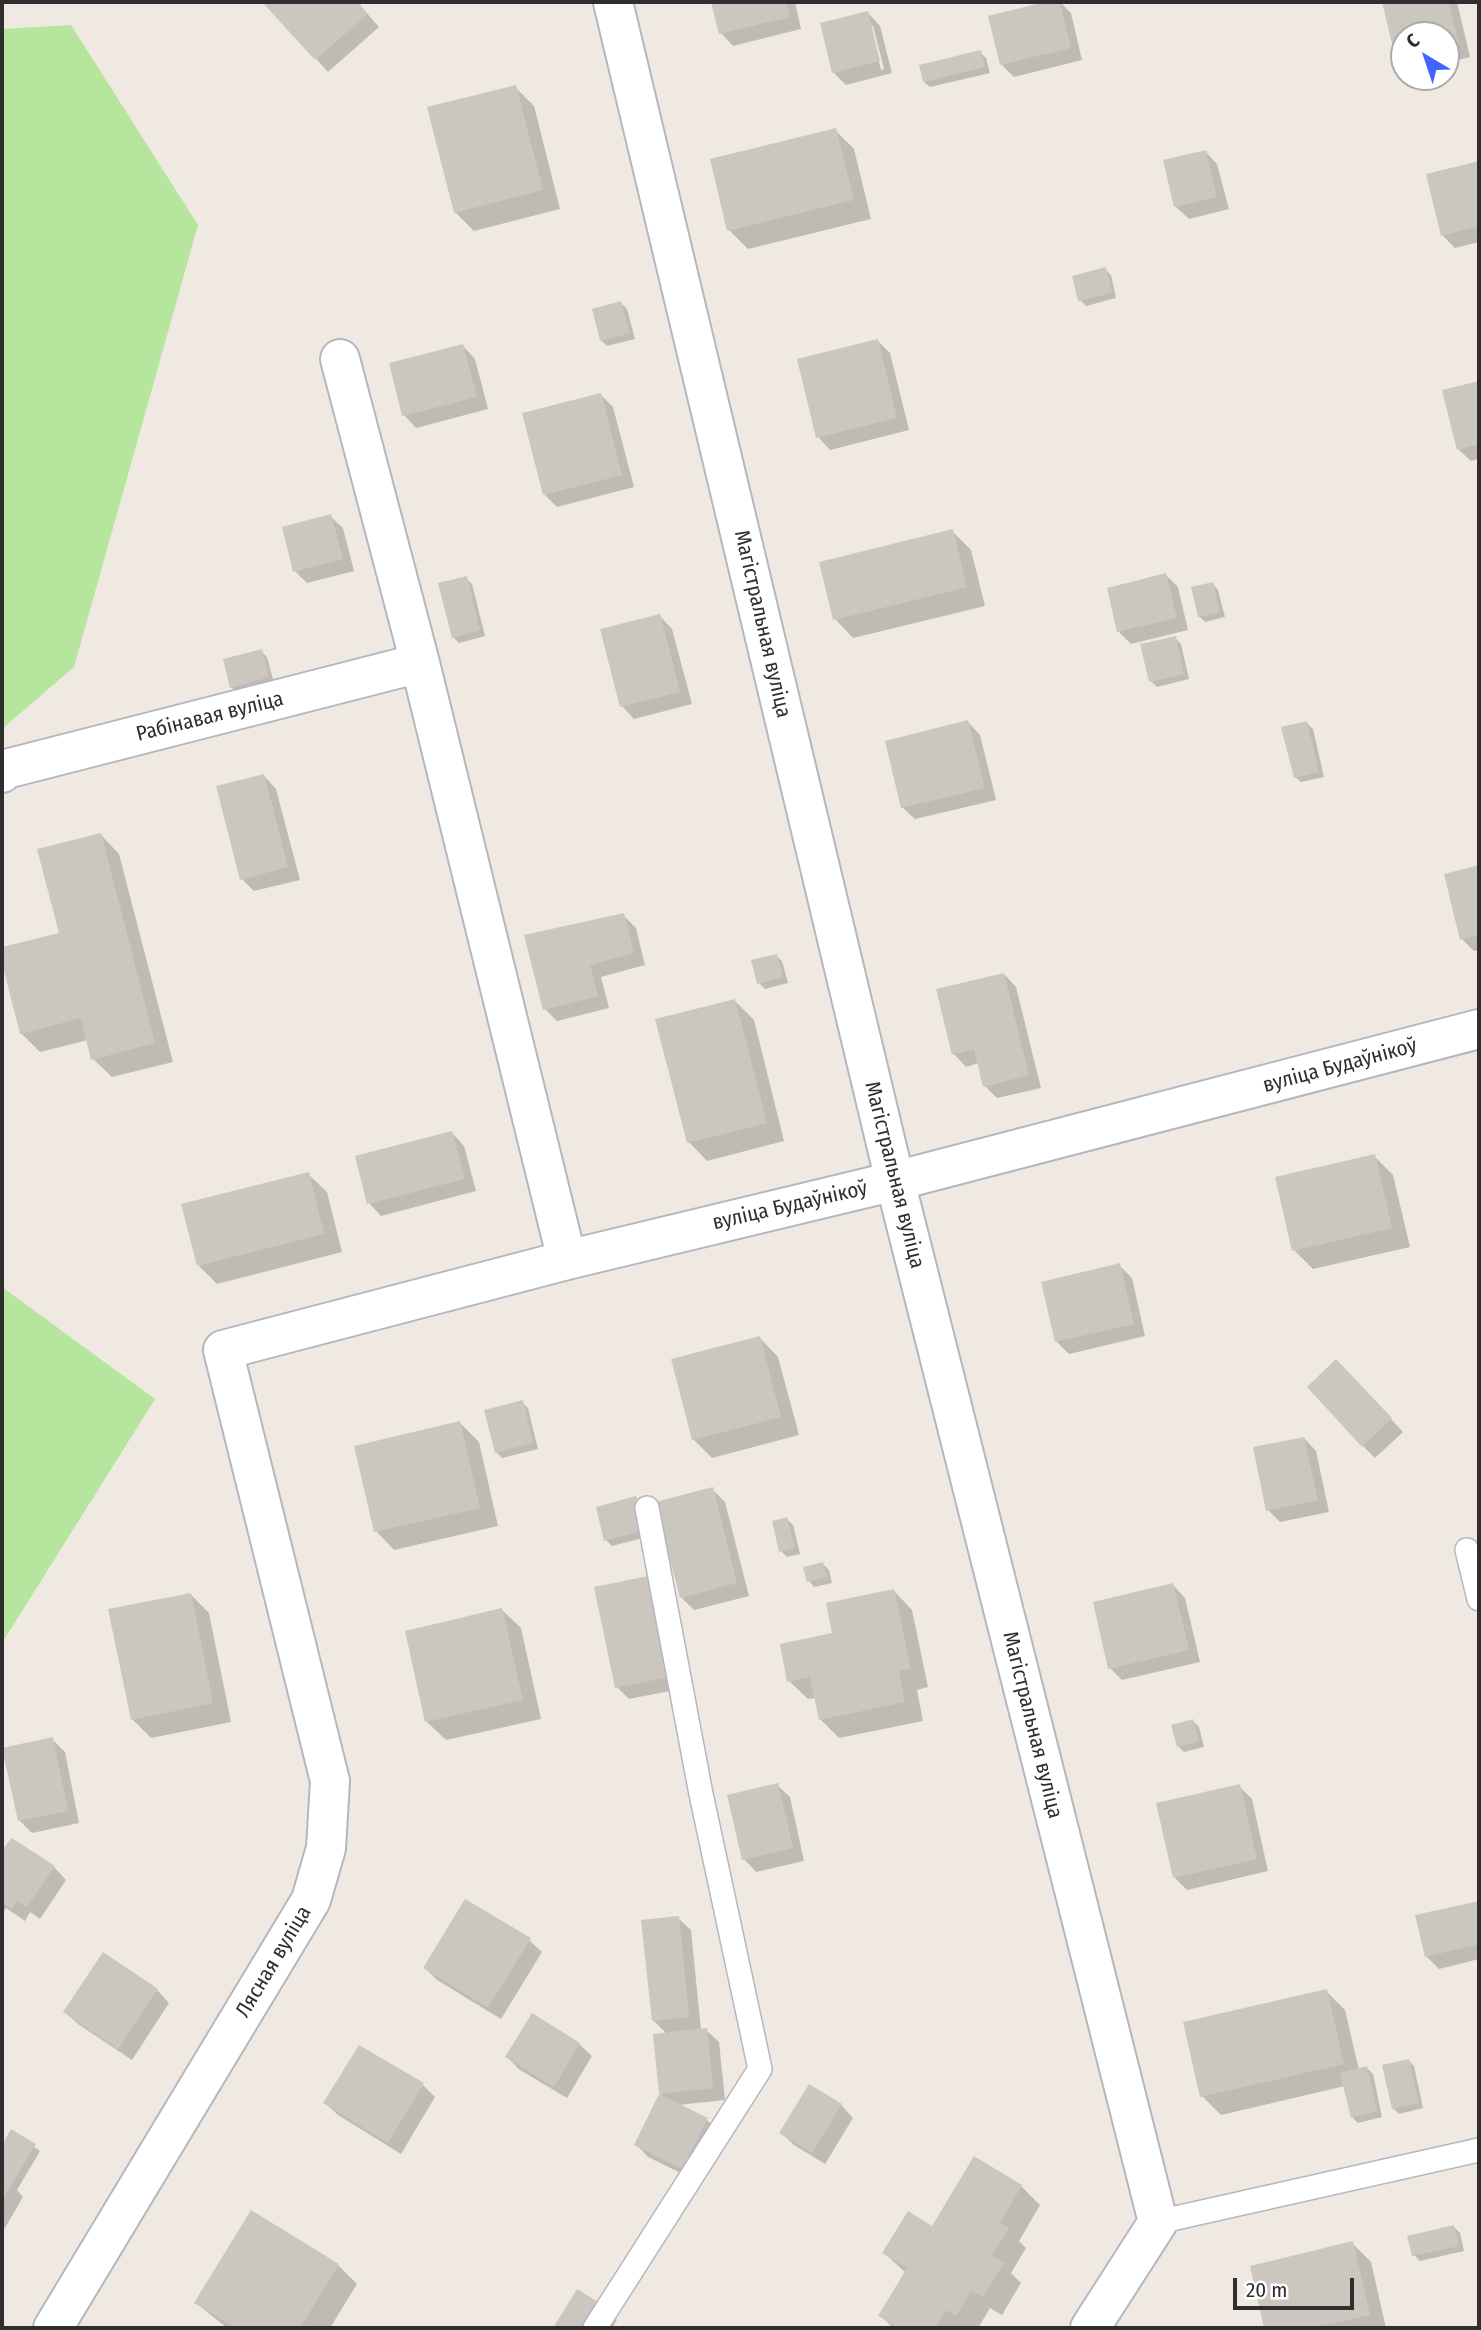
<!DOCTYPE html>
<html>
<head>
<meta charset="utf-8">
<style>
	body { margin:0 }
	#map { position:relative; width:1481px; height:2330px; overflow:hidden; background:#efe9e1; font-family:"Fira Sans Condensed",sans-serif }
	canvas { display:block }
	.frame { position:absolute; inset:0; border:4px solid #2e2e2e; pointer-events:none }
	.north { position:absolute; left:1390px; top:21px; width:70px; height:70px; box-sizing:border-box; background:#fff; border:2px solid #ababab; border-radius:50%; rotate:321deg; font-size:19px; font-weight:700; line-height:28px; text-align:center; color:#2e2e2e }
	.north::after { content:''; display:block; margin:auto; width:24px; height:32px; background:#4264fb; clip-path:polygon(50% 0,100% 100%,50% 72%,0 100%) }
	.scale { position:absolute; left:1233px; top:2278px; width:121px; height:32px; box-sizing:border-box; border:4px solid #2e2e2e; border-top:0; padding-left:9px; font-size:21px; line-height:24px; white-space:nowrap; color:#2e2e2e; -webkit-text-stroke:5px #fff; paint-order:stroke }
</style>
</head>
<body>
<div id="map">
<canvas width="1481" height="2330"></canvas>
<div class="frame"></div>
<div class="north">С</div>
<div class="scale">20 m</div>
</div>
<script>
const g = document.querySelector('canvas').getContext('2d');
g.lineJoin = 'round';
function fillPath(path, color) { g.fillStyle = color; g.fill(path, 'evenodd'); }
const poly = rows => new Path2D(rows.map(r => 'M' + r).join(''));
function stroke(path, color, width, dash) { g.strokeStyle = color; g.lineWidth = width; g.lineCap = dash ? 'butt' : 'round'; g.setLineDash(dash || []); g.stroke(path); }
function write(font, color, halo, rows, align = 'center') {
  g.font = font + ' "Fira Sans Condensed",sans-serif'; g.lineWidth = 5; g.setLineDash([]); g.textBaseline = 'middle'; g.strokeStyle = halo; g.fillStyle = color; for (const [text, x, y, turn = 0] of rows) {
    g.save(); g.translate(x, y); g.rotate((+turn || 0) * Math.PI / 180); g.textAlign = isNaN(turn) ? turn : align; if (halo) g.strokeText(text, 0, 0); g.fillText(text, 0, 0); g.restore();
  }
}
fillPath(poly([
	[71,25,198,225,74,667,2,729,2,29],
	[2,1287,155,1399,2,1643]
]), '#b6e59e');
fillPath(poly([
	[265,2,357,2,379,27,328,72],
	[713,2,795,2,801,29,733,46,721,33],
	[1052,2,1060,2,1071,13,1082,60,1014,77,1002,65,990,17],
	[1383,2,1457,2,1470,57,1446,63,1446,35,1404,35,1404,65,1398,59],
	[868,13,880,26,892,73,846,85,833,72],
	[870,26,873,26,884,69,881,70],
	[980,52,986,58,990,73,930,87,924,82],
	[515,87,534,106,560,209,474,231,455,212],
	[835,130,854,149,871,219,748,249,729,230],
	[1205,151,1217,164,1229,209,1189,219,1176,207],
	[1479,163,1479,242,1455,248,1442,235,1428,175],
	[1105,269,1111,275,1116,298,1086,306,1080,300],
	[621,303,627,309,635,339,607,346,601,340],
	[878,341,890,353,909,430,830,450,818,437],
	[463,346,475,359,488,409,416,428,404,415],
	[1479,383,1479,459,1471,461,1458,449,1444,391],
	[601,395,613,407,634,487,557,507,544,494],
	[330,516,343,528,354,571,307,583,295,571],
	[952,531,971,550,985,606,853,638,835,619],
	[1166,575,1178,587,1188,630,1131,644,1119,632],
	[466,578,472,584,485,636,459,643,453,637],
	[1213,584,1218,590,1225,617,1205,622,1199,616],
	[660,616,672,629,692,704,634,719,622,706],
	[1175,638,1181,644,1189,679,1157,687,1151,681],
	[261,651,267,657,274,683,237,693,231,687],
	[968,722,980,735,996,800,915,819,902,807],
	[1307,723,1313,729,1324,777,1301,782,1295,777],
	[264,776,276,789,300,880,254,891,242,879],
	[101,835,119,854,173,1062,112,1077,93,1059,88,1040,40,1052,21,1033,2,956,2,949,61,934],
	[1479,867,1479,950,1474,951,1462,939,1446,875],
	[623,915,636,928,645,965,601,977,609,1008,557,1021,545,1009,526,936],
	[776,956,782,961,788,983,765,989,759,983],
	[1004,974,1016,987,1041,1088,997,1098,985,1086,979,1063,966,1067,954,1054],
	[735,1001,754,1020,784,1141,707,1161,689,1142],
	[452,1133,464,1146,476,1191,381,1216,369,1203],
	[1374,1156,1393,1175,1410,1247,1313,1269,1294,1250],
	[308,1174,327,1192,342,1252,217,1284,199,1266],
	[1119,1265,1132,1278,1145,1336,1069,1354,1056,1341],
	[760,1338,778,1357,799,1435,712,1458,693,1439],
	[1349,1374,1403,1432,1375,1458,1363,1446],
	[522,1402,528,1408,538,1449,502,1458,496,1452],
	[460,1423,479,1442,498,1526,394,1550,376,1531],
	[1304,1438,1316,1451,1329,1512,1280,1522,1268,1510],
	[712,1489,725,1502,749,1596,694,1610,681,1597],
	[636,1498,642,1504,650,1536,612,1546,606,1540],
	[787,1519,793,1525,800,1554,787,1557,781,1551],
	[823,1564,829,1570,832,1583,814,1587,809,1581],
	[1173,1585,1185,1598,1200,1662,1122,1680,1110,1668],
	[596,1588,685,1688,629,1699,617,1687],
	[894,1591,912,1610,928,1687,917,1690,923,1721,839,1738,820,1719,816,1698,808,1699,789,1681,835,1634],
	[190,1594,209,1613,231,1722,151,1738,132,1719],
	[502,1610,521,1628,541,1719,446,1740,427,1722,407,1632],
	[1193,1721,1199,1727,1204,1747,1184,1752,1178,1746],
	[52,1739,65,1752,79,1823,32,1833,19,1820],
	[777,1785,790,1797,804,1861,756,1872,744,1859],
	[1239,1786,1252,1799,1268,1871,1187,1890,1175,1878],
	[2,1852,54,1867,66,1880,40,1919,30,1912,25,1921,6,1908,2,1915],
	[1479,1902,1479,1959,1439,1969,1426,1956,1417,1917],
	[678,1918,691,1930,701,2030,706,2030,719,2042,725,2100,678,2105,707,2120,719,2132,695,2180,648,2157,636,2144,661,2094,655,2035,667,2034,653,2020],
	[529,1940,542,1952,501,2019,437,1980,425,1968],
	[157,1990,169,2003,132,2060,78,2024,65,2012],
	[1326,1991,1345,2010,1359,2070,1367,2068,1373,2074,1382,2117,1358,2123,1352,2117,1345,2086,1221,2115,1202,2096],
	[579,2044,592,2056,567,2098,520,2070,507,2057],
	[1408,2060,1414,2066,1423,2108,1399,2114,1393,2108],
	[423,2085,435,2097,401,2154,338,2115,325,2103],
	[841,2105,853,2118,825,2164,794,2145,781,2133],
	[12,2132,40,2151,17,2190,23,2197,2,2233,2,2148],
	[1021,2186,1040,2205,1019,2241,1026,2248,1011,2273,1021,2283,1002,2315,990,2308,978,2328,893,2328,880,2315,906,2273,884,2253],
	[1454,2227,1460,2233,1464,2251,1420,2261,1414,2255],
	[1352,2243,1371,2262,1386,2328,1266,2328,1252,2267],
	[338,2265,357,2284,330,2328,227,2328,196,2303],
	[577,2292,604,2308,617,2320,612,2328,555,2328]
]), '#0003');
fillPath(poly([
	[262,2,358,2,368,14,315,60],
	[711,2,786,2,790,17,719,34],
	[1045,2,1060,2,1071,48,1000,65,988,16],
	[1382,2,1448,2,1459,44,1446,47,1446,35,1404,35,1404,58,1396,60],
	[868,11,880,61,832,73,820,23],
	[981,50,985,67,923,82,919,65],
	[516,85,543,190,454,213,427,107],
	[836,128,854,200,727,231,710,159],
	[1206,150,1217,197,1174,207,1163,160],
	[1479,161,1479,226,1441,236,1426,174],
	[1106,267,1112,293,1078,301,1072,276],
	[621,301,630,333,600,341,592,309],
	[878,339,897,418,816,438,797,359],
	[463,344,477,397,402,416,389,363],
	[1479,381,1479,444,1457,450,1442,390],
	[601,393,622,475,543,495,522,413],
	[331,514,343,559,293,572,282,527],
	[953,529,967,587,833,620,819,562],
	[1166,573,1177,618,1117,632,1107,588],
	[467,576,480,630,452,638,438,583],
	[1213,582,1220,612,1198,617,1191,587],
	[660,614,680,692,620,707,600,629],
	[1176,636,1184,674,1149,682,1140,644],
	[262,649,269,677,230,688,223,659],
	[968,720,985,788,901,808,885,741],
	[1307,721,1319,772,1294,778,1281,727],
	[264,774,288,867,240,880,216,786],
	[101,833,155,1043,91,1060,81,1018,20,1034,2,963,2,947,59,933,37,849],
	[1479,865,1479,935,1460,940,1444,874],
	[624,913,634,953,590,965,598,996,543,1010,524,935],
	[777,954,783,977,757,984,751,960],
	[1004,973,1029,1075,983,1087,974,1049,952,1055,936,989],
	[735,999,767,1123,687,1143,655,1019],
	[452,1131,465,1179,367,1204,355,1156],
	[1375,1154,1392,1228,1292,1251,1275,1177],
	[309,1172,324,1234,197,1266,181,1204],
	[1120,1263,1134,1324,1055,1342,1041,1282],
	[760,1336,781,1417,692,1440,671,1359],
	[1336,1359,1392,1418,1362,1447,1307,1387],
	[523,1400,533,1443,495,1453,484,1410],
	[460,1421,480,1508,374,1532,354,1446],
	[1304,1437,1318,1500,1266,1511,1253,1447],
	[713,1487,737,1583,680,1598,655,1502],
	[636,1496,645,1530,604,1541,596,1507],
	[787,1517,795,1548,779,1552,772,1521],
	[823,1562,827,1577,807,1582,803,1567],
	[653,1575,674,1676,615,1688,594,1587],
	[1173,1583,1189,1650,1108,1669,1093,1602],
	[894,1589,911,1669,899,1671,905,1702,819,1720,810,1677,787,1682,780,1644,832,1633,826,1603],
	[191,1593,213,1703,131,1720,108,1609],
	[502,1608,523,1700,425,1722,405,1631],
	[1193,1719,1199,1741,1177,1747,1171,1725],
	[53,1737,68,1811,18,1821,2,1748],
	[778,1783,793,1848,742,1860,727,1795],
	[1240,1784,1257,1859,1173,1878,1156,1803],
	[12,1838,55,1866,27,1907,17,1901,12,1909,2,1903,2,1850],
	[465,1899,531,1938,488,2008,423,1968],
	[1479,1901,1479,1944,1425,1957,1415,1915],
	[679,1916,689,2017,652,2021,641,1920],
	[103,1952,158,1989,118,2049,63,2012],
	[1327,1989,1344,2064,1200,2097,1183,2022],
	[532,2013,580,2043,554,2087,505,2057],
	[707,2028,713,2088,659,2094,653,2034],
	[359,2045,424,2083,388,2143,323,2103],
	[1409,2059,1419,2103,1392,2109,1382,2065],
	[1367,2066,1377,2111,1351,2118,1340,2073],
	[809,2084,842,2104,812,2153,779,2133],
	[659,2094,708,2118,682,2169,634,2145],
	[11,2129,36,2144,2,2200,2,2145],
	[974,2156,1022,2185,1000,2223,1009,2228,992,2256,1004,2263,983,2297,971,2291,956,2316,946,2310,935,2328,899,2328,878,2316,907,2268,882,2253,908,2211,932,2226],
	[251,2210,339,2264,300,2328,236,2328,194,2303],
	[1454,2225,1459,2246,1412,2256,1407,2236],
	[1353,2241,1370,2315,1311,2328,1264,2328,1250,2266],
	[577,2289,605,2306,592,2328,553,2328]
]), '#cbc7bf');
const lane = poly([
	[1467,1550,1479,1599],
	[1158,2222,1479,2150],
	[595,2328,760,2069,701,1794,647,1508]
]);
const street = poly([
	[613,2,895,1181,1158,2222,1090,2328],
	[340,359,420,663,567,1260],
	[2,773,6,769,420,663],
	[53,2328,311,1900,326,1848,330,1781,223,1350,567,1260,895,1181,1479,1029]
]);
stroke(lane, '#b4b7c1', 26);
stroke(street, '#b4b7c1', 42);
stroke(lane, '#fff', 23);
stroke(street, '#fff', 38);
write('21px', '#2e2e2e', '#fff', [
	["Магістральная вуліца",762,624,77],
	["Рабінавая вуліца",210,717,-14],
	["вуліца Будаўнікоў",1340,1066,-15],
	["Магістральная вуліца",894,1175,76],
	["вуліца Будаўнікоў",790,1206,-13],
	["Магістральная вуліца",1032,1725,76],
	["Лясная вуліца",274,1962,-59]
]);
</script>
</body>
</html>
